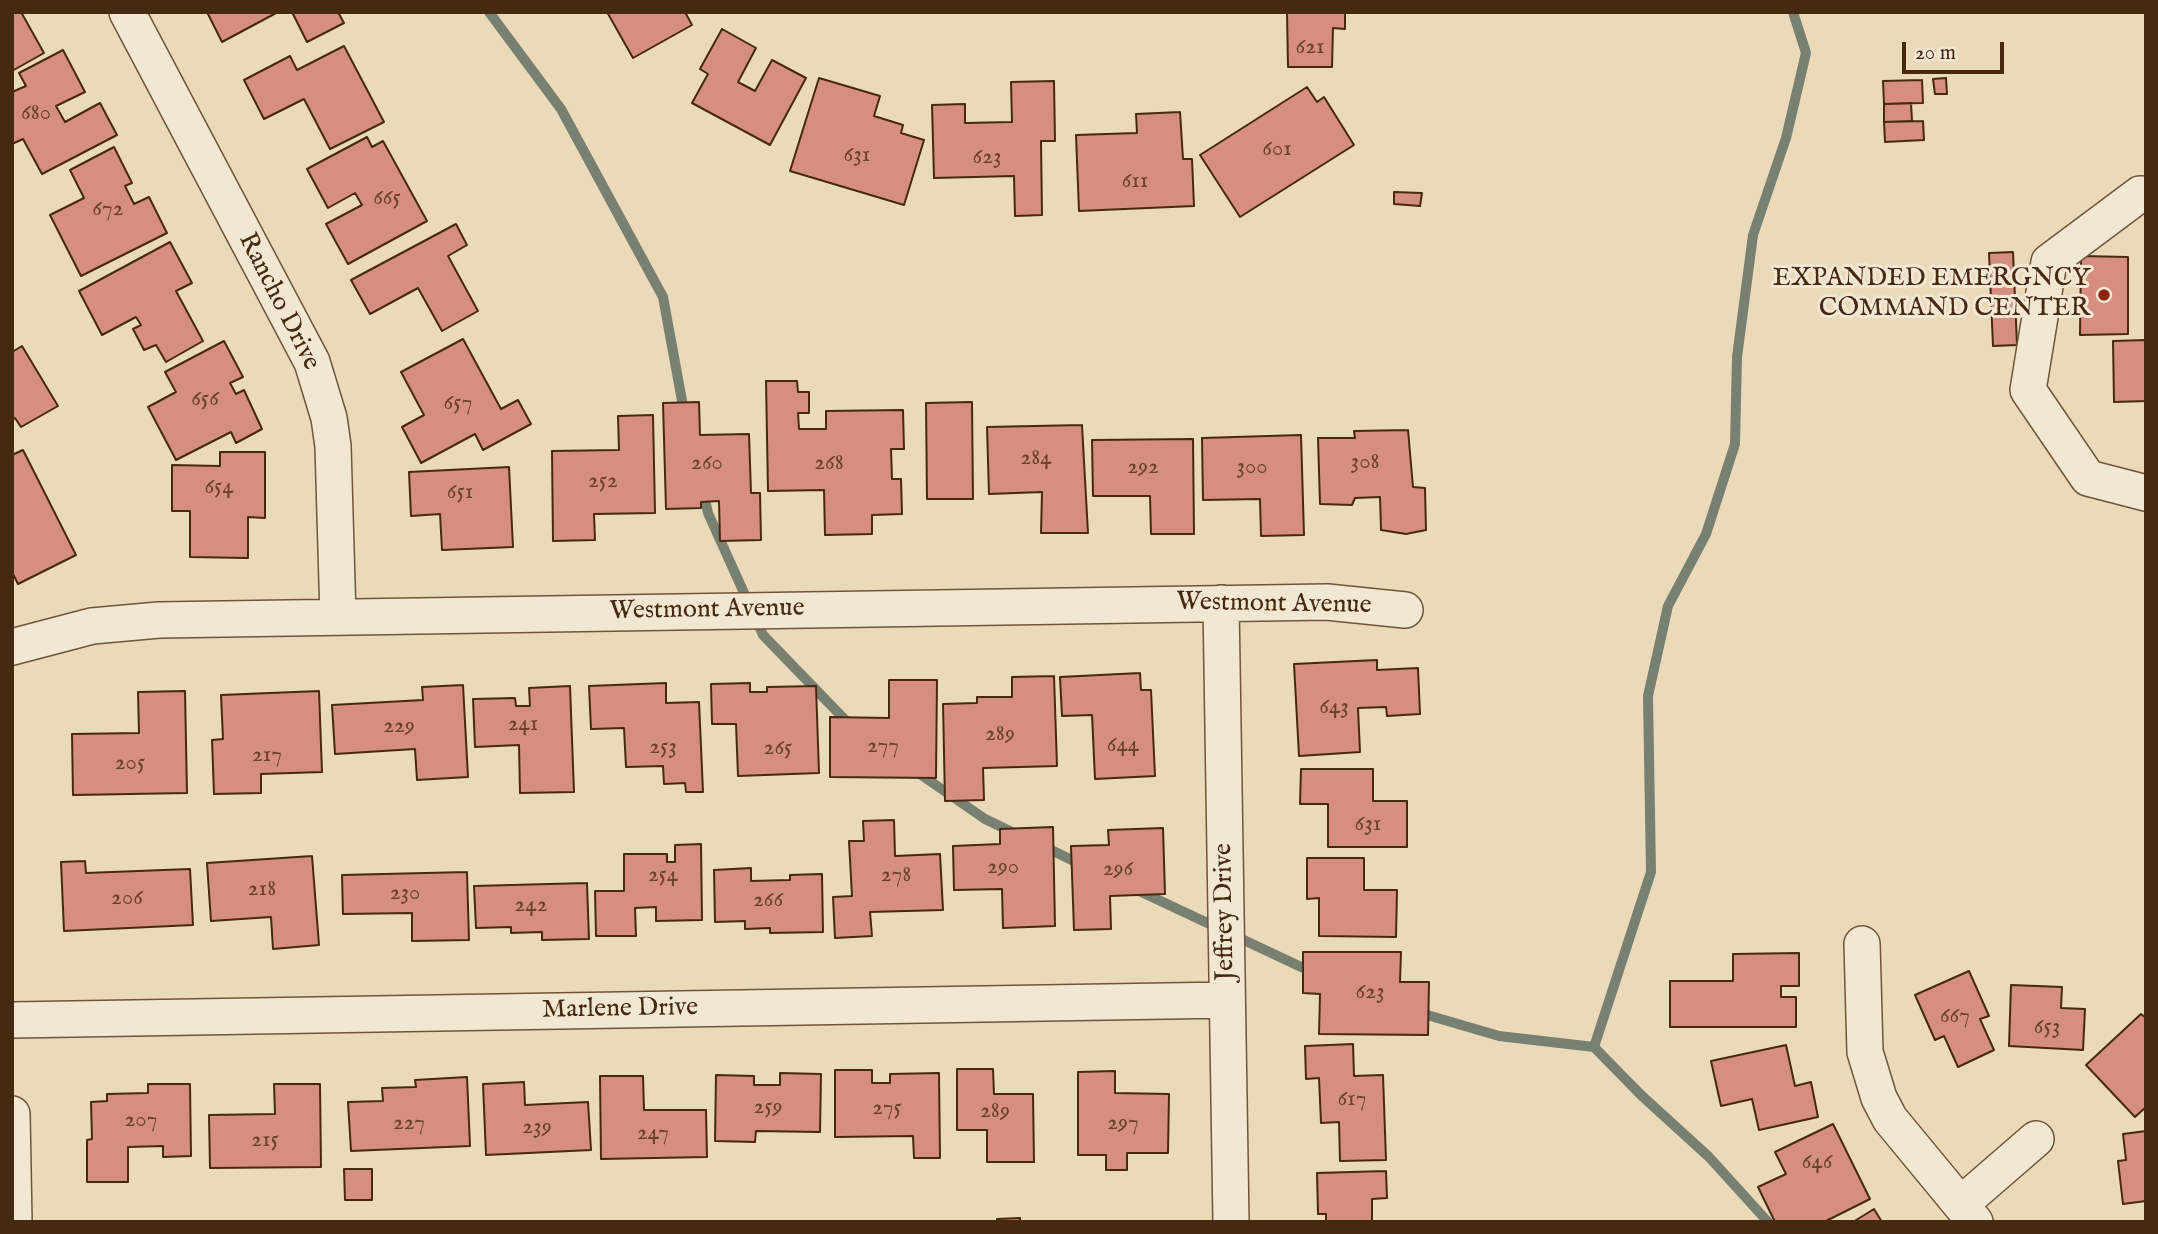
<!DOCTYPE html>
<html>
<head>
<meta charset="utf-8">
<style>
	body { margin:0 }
	#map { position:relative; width:2158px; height:1234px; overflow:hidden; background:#eadab9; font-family:"IM FELL English",serif }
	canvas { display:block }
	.frame { position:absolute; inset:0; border:14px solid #472811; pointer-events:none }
	.scale { position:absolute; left:1902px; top:42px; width:102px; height:32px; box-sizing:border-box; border:4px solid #472811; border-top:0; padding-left:9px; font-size:21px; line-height:24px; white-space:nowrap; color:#472811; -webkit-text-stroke:5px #f1e7d2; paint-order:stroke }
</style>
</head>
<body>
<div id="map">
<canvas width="2158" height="1234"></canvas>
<div class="frame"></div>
<div class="scale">20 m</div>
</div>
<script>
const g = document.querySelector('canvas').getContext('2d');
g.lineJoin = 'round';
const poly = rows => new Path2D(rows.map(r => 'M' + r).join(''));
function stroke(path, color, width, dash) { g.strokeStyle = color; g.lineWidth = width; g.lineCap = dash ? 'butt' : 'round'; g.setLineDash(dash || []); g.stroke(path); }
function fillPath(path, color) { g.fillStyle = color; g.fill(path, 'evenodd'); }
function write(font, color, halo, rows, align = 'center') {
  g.font = font + ' "IM FELL English",serif'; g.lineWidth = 6; g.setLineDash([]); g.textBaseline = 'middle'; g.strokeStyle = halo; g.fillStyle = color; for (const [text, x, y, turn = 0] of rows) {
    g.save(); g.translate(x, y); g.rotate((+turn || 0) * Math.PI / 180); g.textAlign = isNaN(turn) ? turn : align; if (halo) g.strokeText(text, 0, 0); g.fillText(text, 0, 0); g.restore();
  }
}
stroke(poly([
	[489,12,561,109,663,297,685,417],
	[703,490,708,513,763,635,852,727],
	[914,770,985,819,1016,834],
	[1043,846,1082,865],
	[1135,889,1314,973],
	[1417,1012,1499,1036,1594,1047,1641,1095,1709,1157,1768,1222],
	[1594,1047,1651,872,1648,696,1668,606,1706,534,1735,444,1737,357,1753,235,1786,138,1806,53,1793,12]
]), '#788072', 10);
const building = poly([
	[12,12,21,12,44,53,12,71,12,12],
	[207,12,278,12,222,42,207,12],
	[292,12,338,12,344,23,307,42,292,12],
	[607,12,685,12,692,25,633,58,607,12],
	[1287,12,1345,12,1345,29,1333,28,1332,67,1288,67,1287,12],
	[722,29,756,48,738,82,755,91,772,60,806,78,770,145,692,103,708,74,700,69,722,29],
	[344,46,384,122,330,149,304,99,264,119,244,80,290,56,297,70,344,46],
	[63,50,85,92,56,106,65,122,100,103,117,135,42,174,23,139,12,144,12,92,26,86,19,73,63,50],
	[819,78,880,96,874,116,903,125,901,133,924,140,904,205,790,171,819,78],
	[1946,78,1947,94,1935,94,1933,79,1946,78],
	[1922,80,1923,103,1884,104,1883,81,1922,80],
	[1054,81,1055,141,1041,141,1042,215,1015,216,1014,176,934,178,932,105,965,104,965,123,1012,122,1011,82,1054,81],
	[1307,87,1317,102,1324,97,1354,145,1240,217,1200,155,1307,87],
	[1911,103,1912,121,1884,122,1884,104,1911,103],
	[1180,112,1183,159,1192,159,1194,206,1079,211,1076,135,1137,133,1136,114,1180,112],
	[1923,121,1924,140,1885,142,1884,122,1923,121],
	[367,137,372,147,383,141,427,221,348,264,326,224,362,205,355,193,328,208,307,169,367,137],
	[114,147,132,183,125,186,134,204,149,197,167,233,81,276,50,215,84,198,70,170,114,147],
	[1394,192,1422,193,1420,206,1394,204,1394,192],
	[456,224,467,245,448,256,478,311,442,331,418,288,370,314,351,280,456,224],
	[170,242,192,283,176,291,203,341,166,362,156,345,144,350,133,329,141,325,136,317,102,335,79,291,170,242],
	[2013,252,2017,345,1993,346,1989,253,2013,252],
	[2081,256,2128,257,2128,334,2080,335,2081,256],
	[463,339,501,409,518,400,531,424,483,450,475,434,421,463,402,427,424,415,401,372,463,339],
	[2146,340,2146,401,2114,402,2113,341,2146,340],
	[224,341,243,377,230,383,236,394,244,390,262,429,236,443,231,432,176,460,148,407,176,392,165,372,224,341],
	[22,346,58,406,21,427,15,418,12,420,12,352,22,346],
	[766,381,797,381,798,392,809,392,809,413,798,413,799,429,826,429,826,411,903,410,904,449,891,449,892,479,901,479,902,514,872,515,872,534,825,535,824,490,768,491,766,381],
	[699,402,700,435,749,434,751,493,760,493,761,540,720,541,719,501,701,502,701,508,666,509,663,403,699,402],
	[972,402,973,499,927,499,926,403,972,402],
	[653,415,655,513,594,514,595,540,553,541,552,451,619,450,618,416,653,415],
	[1082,425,1088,533,1041,533,1042,492,989,494,987,427,1082,425],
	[1408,430,1413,487,1425,488,1426,530,1406,534,1381,530,1380,497,1355,498,1352,505,1320,504,1318,438,1355,438,1354,431,1408,430],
	[1301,435,1304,535,1261,536,1260,499,1203,500,1202,438,1301,435],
	[1193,439,1194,534,1151,534,1150,496,1093,496,1092,440,1193,439],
	[23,450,76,555,18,584,12,572,12,455,23,450],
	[220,452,265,452,265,518,248,517,248,558,190,557,190,511,172,511,172,465,220,466,220,452],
	[509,467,513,547,442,550,440,514,411,516,409,472,509,467],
	[1377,660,1377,670,1418,668,1420,714,1387,716,1386,707,1358,708,1360,752,1299,756,1294,664,1377,660],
	[1140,673,1141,690,1151,690,1155,776,1095,779,1092,715,1062,716,1060,677,1140,673],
	[1054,676,1057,766,983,768,984,800,945,801,943,704,977,703,977,697,1012,697,1012,677,1054,676],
	[889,680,937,680,936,778,830,777,830,717,889,718,889,680],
	[666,683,666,703,699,702,703,792,686,792,685,783,664,784,663,766,626,767,624,728,591,729,589,686,666,683],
	[750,683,750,692,767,692,767,687,816,686,819,773,738,776,736,724,712,724,711,684,750,683],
	[463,685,468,777,417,780,415,749,335,754,332,705,423,700,422,687,463,685],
	[570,686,574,792,520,793,519,745,475,747,473,699,515,698,516,706,530,706,529,688,570,686],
	[185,691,187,793,73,795,72,734,139,733,138,692,185,691],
	[319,691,322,772,261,774,261,793,214,794,212,740,223,739,221,695,319,691],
	[1301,769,1373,769,1373,801,1407,801,1407,847,1328,847,1328,804,1300,804,1301,769],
	[894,820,895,856,940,854,943,910,870,912,872,936,835,938,833,897,852,896,849,841,864,841,863,821,894,820],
	[1053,827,1055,926,1003,928,1002,889,954,890,953,846,1000,844,1000,829,1053,827],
	[1163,828,1165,894,1110,896,1111,929,1074,930,1071,846,1109,845,1108,830,1163,828],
	[701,844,702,920,656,921,656,907,635,908,636,936,596,936,595,891,624,891,624,854,667,854,667,862,675,862,675,845,701,844],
	[312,856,319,945,273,949,271,917,211,921,207,863,312,856],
	[1307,858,1364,858,1364,890,1397,890,1396,937,1319,936,1319,898,1307,899,1307,858],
	[85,861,86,873,190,869,193,925,64,931,61,862,85,861],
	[751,868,751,881,790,880,790,875,822,874,823,932,770,933,770,928,745,929,745,921,715,922,714,870,751,868],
	[467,872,469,940,412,941,412,913,343,914,342,875,467,872],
	[587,883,589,939,542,940,542,932,511,933,511,927,476,928,474,886,587,883],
	[1303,952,1401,952,1400,982,1429,982,1428,1035,1319,1034,1320,994,1303,993,1303,952],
	[1799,953,1799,986,1781,986,1781,997,1796,997,1796,1027,1670,1027,1670,981,1733,981,1733,954,1799,953],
	[1969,971,1989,1016,1980,1019,1994,1050,1958,1067,1944,1036,1935,1040,1915,995,1969,971],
	[2011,985,2062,987,2061,1008,2085,1009,2083,1050,2009,1046,2011,985],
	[2141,1014,2146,1018,2146,1107,2135,1117,2086,1065,2141,1014],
	[1353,1044,1354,1076,1383,1075,1386,1160,1340,1161,1339,1122,1321,1123,1319,1078,1306,1079,1305,1046,1353,1044],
	[1786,1045,1795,1086,1811,1082,1818,1117,1759,1130,1752,1099,1721,1106,1711,1061,1786,1045],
	[957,1069,993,1069,994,1094,1033,1094,1034,1162,987,1162,987,1130,957,1130,957,1069],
	[835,1070,872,1070,872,1083,890,1083,890,1074,939,1073,940,1158,914,1158,913,1136,835,1137,835,1070],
	[1115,1071,1115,1093,1169,1094,1168,1153,1127,1153,1127,1170,1106,1170,1106,1155,1078,1155,1078,1072,1115,1071],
	[780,1073,821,1074,820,1132,756,1131,755,1142,715,1141,716,1075,754,1076,754,1085,780,1085,780,1073],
	[600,1076,643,1076,644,1110,706,1110,707,1157,601,1159,600,1076],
	[467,1077,470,1146,351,1151,348,1102,383,1101,382,1088,416,1087,415,1080,467,1077],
	[524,1082,525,1105,588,1102,591,1150,486,1155,483,1084,524,1082],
	[148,1084,190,1084,191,1156,163,1157,163,1146,128,1147,128,1182,87,1182,87,1140,92,1139,91,1102,107,1101,107,1094,148,1093,148,1084],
	[274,1084,320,1084,321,1167,210,1168,209,1115,275,1114,274,1084],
	[1833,1124,1870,1199,1824,1222,1775,1222,1758,1187,1786,1174,1775,1152,1833,1124],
	[2146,1131,2146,1201,2123,1204,2118,1161,2126,1160,2123,1134,2146,1131],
	[344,1169,372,1169,372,1200,345,1200,344,1169],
	[1386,1171,1387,1198,1372,1199,1372,1222,1326,1222,1326,1214,1318,1214,1317,1173,1386,1171],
	[1874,1209,1882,1222,1853,1222,1874,1209],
	[1020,1218,1020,1222,997,1222,997,1219,1020,1218]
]);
fillPath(building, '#d68e82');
stroke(building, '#472811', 2);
const minor = poly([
	[127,12,312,362,329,418,333,446,338,617],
	[2146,194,2140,194,2049,262,2028,390,2088,478,2146,493],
	[1221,603,1231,1222],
	[12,647,92,626,159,620,1327,602,1405,610],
	[1862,944,1865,1052,1879,1098,1890,1119,1975,1222],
	[12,1020,1227,1000],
	[12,1114,14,1222],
	[1961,1204,2036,1139]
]);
stroke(minor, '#70543b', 38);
stroke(minor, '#f1e7d2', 35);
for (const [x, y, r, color] of [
	[2104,295,7,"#8f2418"]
]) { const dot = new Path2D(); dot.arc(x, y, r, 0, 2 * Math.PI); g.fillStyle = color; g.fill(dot); stroke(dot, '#f1e7d2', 2.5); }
write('23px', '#6b422d', null, [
	["621",1310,48],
	["680",36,114],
	["601",1277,150],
	["631",857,156],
	["623",987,158],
	["611",1135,182],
	["665",387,199],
	["672",108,210],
	["656",205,400],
	["657",458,404],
	["284",1036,459],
	["308",1365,463],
	["260",707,464],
	["268",829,464],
	["292",1143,468],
	["300",1252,468],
	["252",603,482],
	["654",219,488],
	["651",460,493],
	["643",1334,708],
	["241",523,725],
	["229",399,727],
	["289",1000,735],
	["644",1123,746],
	["277",883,747],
	["253",663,748],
	["265",778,749],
	["217",267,756],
	["205",130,764],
	["631",1368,825],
	["290",1003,868],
	["296",1118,870],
	["254",663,876],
	["278",896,876],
	["218",262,890],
	["230",405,894],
	["206",127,899],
	["266",768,901],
	["242",531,906],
	["623",1370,993],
	["667",1955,1017],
	["653",2047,1028],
	["617",1352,1100],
	["259",768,1108],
	["275",887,1109],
	["289",995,1112],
	["207",141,1121],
	["227",409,1124],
	["297",1123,1124],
	["239",537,1128],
	["247",653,1134],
	["215",265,1141],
	["646",1817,1163]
]);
write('26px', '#472811', '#f1e7d2', [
	["EXPANDED EMERGNCY",2090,280],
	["COMMAND CENTER",2090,310]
], 'right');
write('26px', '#472811', '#f1e7d2', [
	["Rancho Drive",278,302,63],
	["Westmont Avenue",1274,605,1],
	["Westmont Avenue",707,611,-1],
	["Jeffrey Drive",1226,912,-91],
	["Marlene Drive",620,1010,-1]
]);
</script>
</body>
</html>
